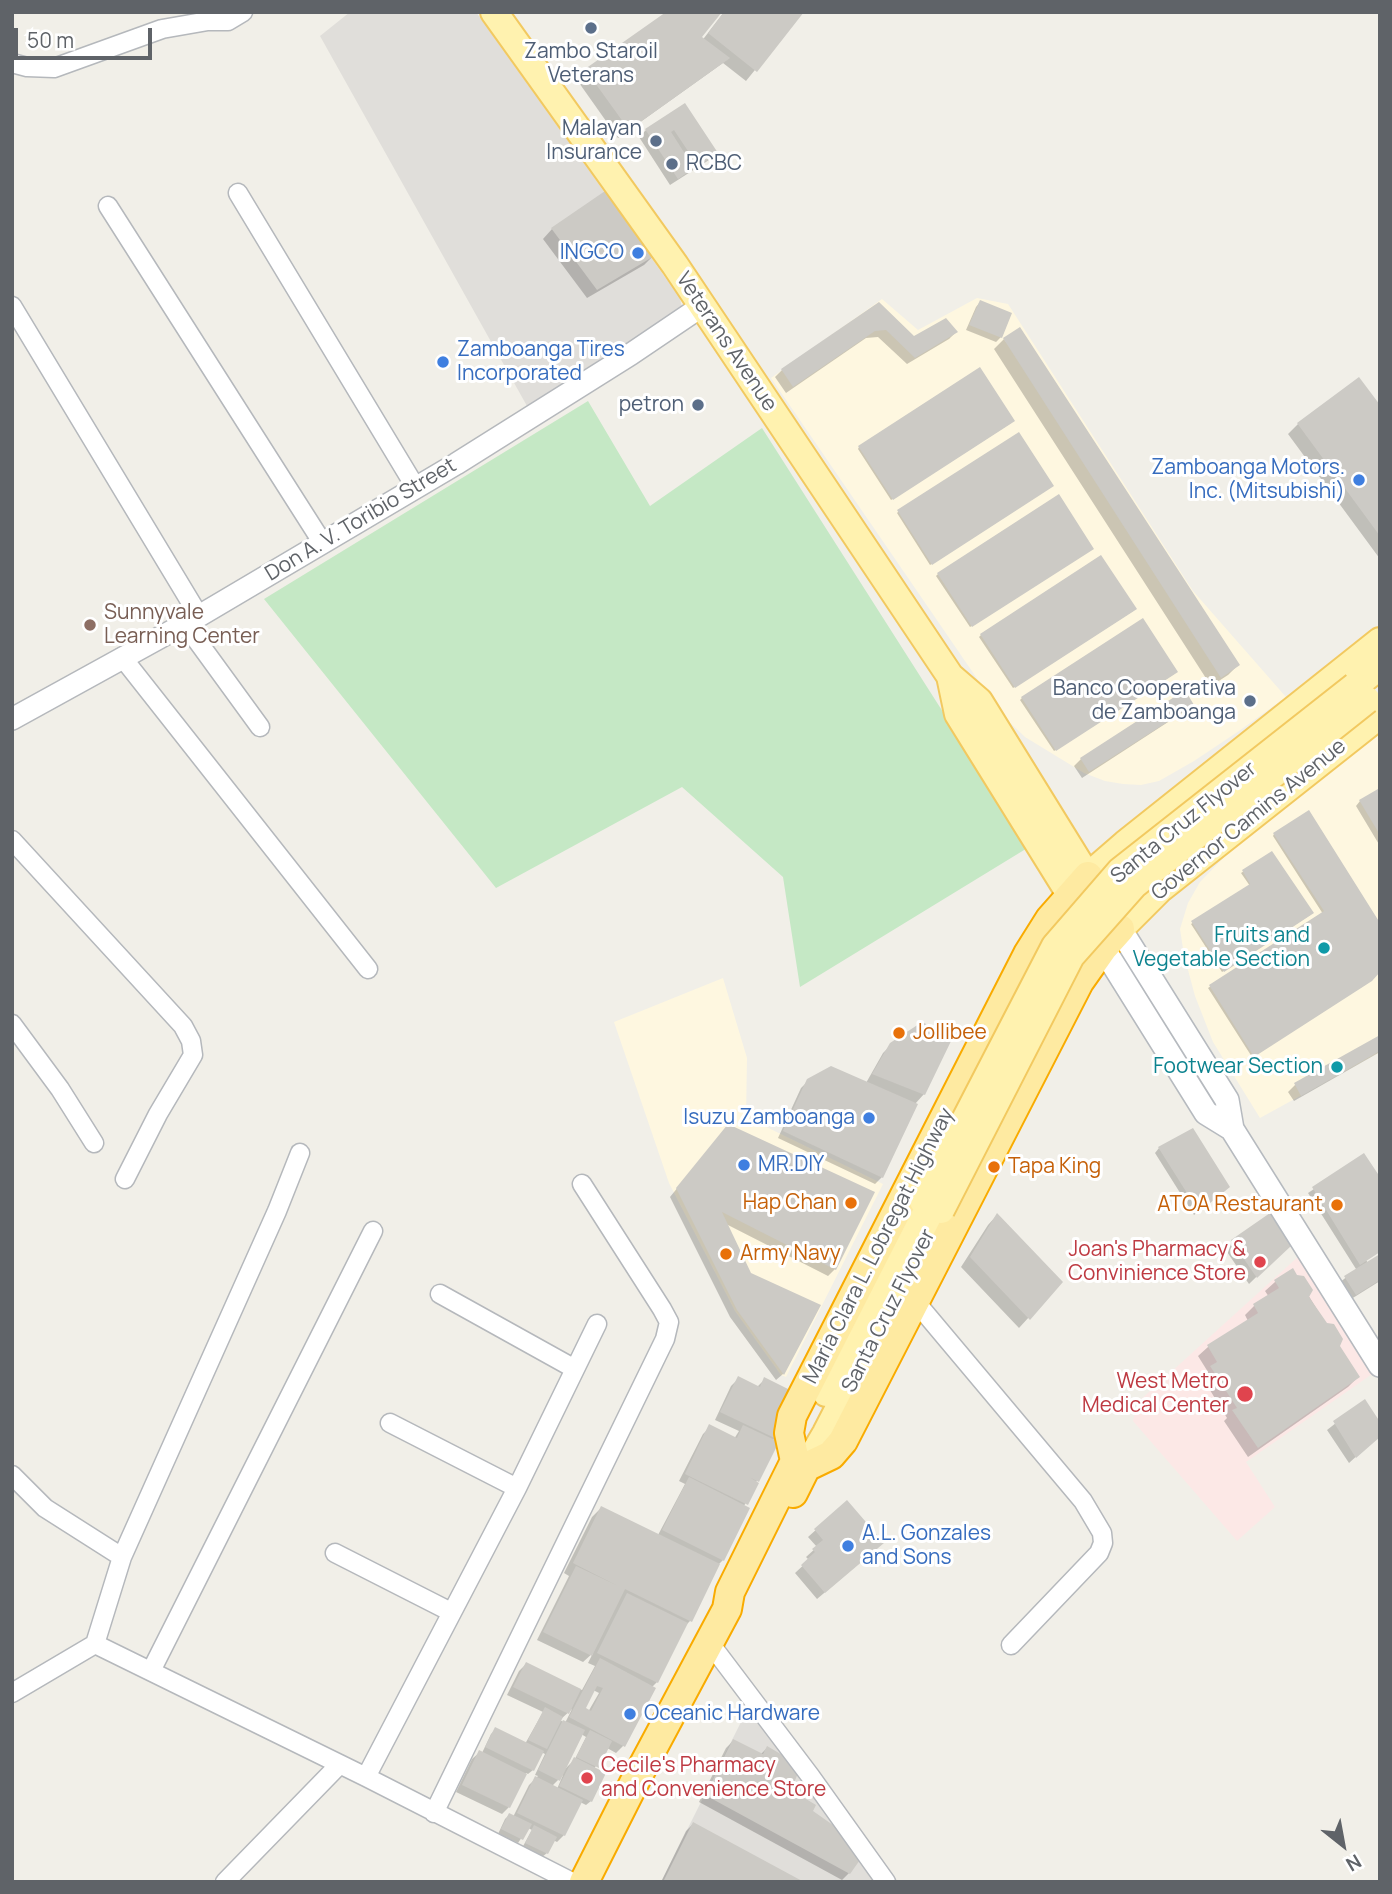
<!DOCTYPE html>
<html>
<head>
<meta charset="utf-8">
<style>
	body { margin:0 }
	#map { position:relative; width:1392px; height:1894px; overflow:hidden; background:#f1efe8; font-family:Manrope,sans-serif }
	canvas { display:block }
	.frame { position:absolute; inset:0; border:14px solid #5f6368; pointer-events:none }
	.north { position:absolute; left:1308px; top:1810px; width:70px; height:70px; -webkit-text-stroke:5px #fff; paint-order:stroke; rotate:149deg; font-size:19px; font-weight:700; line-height:28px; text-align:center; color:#5f6368 }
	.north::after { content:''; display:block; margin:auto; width:24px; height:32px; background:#5f6368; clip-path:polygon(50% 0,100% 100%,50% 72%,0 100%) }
	.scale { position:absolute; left:14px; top:28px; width:138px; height:32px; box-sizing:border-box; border:4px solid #5f6368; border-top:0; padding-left:9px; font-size:21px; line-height:24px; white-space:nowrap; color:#5f6368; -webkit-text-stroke:5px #fff; paint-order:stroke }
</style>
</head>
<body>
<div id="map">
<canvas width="1392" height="1894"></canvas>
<div class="frame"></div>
<div class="north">N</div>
<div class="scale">50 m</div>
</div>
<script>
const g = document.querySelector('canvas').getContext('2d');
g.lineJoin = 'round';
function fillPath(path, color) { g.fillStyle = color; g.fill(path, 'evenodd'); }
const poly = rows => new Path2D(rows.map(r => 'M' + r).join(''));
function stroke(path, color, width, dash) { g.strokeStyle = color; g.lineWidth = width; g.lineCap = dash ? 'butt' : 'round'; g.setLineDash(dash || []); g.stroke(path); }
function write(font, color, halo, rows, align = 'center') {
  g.font = font + ' Manrope,sans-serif'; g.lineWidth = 6; g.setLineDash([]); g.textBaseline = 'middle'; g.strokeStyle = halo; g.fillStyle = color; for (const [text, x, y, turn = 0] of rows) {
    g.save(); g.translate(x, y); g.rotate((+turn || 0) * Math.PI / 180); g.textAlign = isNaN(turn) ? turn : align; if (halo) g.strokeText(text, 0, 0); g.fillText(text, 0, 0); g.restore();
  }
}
fillPath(poly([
	[977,298,1008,304,1193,591,1286,697,1239,731,1194,761,1159,781,1141,785,1123,784,1105,781,1084,773,1025,737,1002,715,771,378,882,299,918,330],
	[1380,730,1380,1052,1260,1118,1213,1042,1195,996,1184,955,1180,929,1188,903,1200,882,1235,846],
	[723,978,747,1058,746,1117,883,1184,786,1377,781,1375,735,1311,669,1183,614,1022]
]), '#fef7e0');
fillPath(poly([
	[350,12,476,12,680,298,682,308,675,319,527,406,320,36],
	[754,1696,891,1882,661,1882]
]), '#e0deda');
fillPath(poly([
	[1300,1255,1375,1372,1246,1462,1275,1507,1237,1541,1133,1421,1138,1402]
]), '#fce8e6');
fillPath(poly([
	[588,401,650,506,762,428,1029,847,800,987,783,877,682,787,496,888,264,599]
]), '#c5e8c5');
fillPath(poly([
	[724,12,802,12,746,81,723,63,618,138,577,80,586,70,698,40,701,42],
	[685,105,716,153,709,160,670,185,639,137,646,130],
	[552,229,654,255,644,265,587,298,543,239],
	[980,302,1001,337,996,342,966,330,976,307],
	[879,305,914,338,956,332,949,339,907,364,878,337,866,338,786,393,775,377,782,370],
	[1004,339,1238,665,1228,675,1211,686,994,349],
	[1359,380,1380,408,1380,559,1288,434,1298,424],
	[1011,423,891,500,858,449,859,447],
	[1050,487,930,565,897,513,898,512],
	[1090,550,970,627,936,576,938,574],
	[1133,611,1013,688,979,637,981,635],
	[1174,674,1054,751,1020,700,1022,698],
	[1192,704,1185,711,1082,778,1074,766,1081,759],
	[1380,795,1380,846,1356,806,1360,801],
	[1274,834,1380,927,1369,982,1252,1057,1208,988,1323,914,1273,836],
	[1272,853,1310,915,1222,972,1191,924,1250,886,1241,873],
	[1380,1037,1380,1052,1294,1101,1288,1092,1295,1085],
	[891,1045,924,1094,915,1104,882,1177,875,1184,778,1138,801,1088,808,1081,866,1083,883,1053],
	[721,1134,835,1269,828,1276,726,1224,750,1274,819,1306,783,1374,776,1380,730,1317,670,1197],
	[1159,1148,1223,1191,1194,1215,1155,1153],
	[1335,1175,1366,1260,1368,1263,1380,1256,1380,1281,1348,1301,1338,1284,1356,1269,1308,1193],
	[997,1215,1061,1282,1019,1328,961,1267,988,1225],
	[1270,1215,1289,1245,1249,1284,1225,1249,1232,1242],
	[1293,1270,1358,1377,1348,1387,1248,1457,1224,1421,1227,1418,1202,1377,1208,1372,1198,1356,1208,1347,1248,1321,1245,1315,1254,1306,1269,1297,1265,1291,1275,1282],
	[738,1379,757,1387,764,1380,796,1395,773,1441,776,1443,744,1506,723,1560,718,1565,690,1621,684,1627,657,1682,652,1687,623,1746,616,1753,607,1748,594,1769,591,1801,586,1805,580,1802,564,1835,557,1842,553,1840,547,1853,542,1857,522,1848,532,1830,528,1828,518,1843,498,1834,505,1819,509,1815,513,1817,529,1785,538,1776,535,1775,545,1754,541,1752,533,1770,528,1774,526,1773,509,1807,502,1814,456,1792,472,1759,480,1752,482,1753,491,1734,495,1730,525,1744,543,1712,507,1695,519,1671,526,1664,582,1690,595,1666,588,1663,593,1653,583,1662,537,1640,569,1576,564,1573,592,1517,601,1508,658,1535,685,1484,679,1481,703,1434,710,1427,734,1439,739,1431,715,1420,731,1386],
	[593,1690,599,1693,588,1712,583,1709],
	[572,1709,565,1723,560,1720],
	[581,1734,586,1737,575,1759,565,1769],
	[563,1775,557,1789,552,1786],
	[1364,1401,1380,1435,1349,1463,1327,1430],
	[847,1502,875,1550,817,1599,795,1573,809,1560,806,1557,817,1547,808,1537],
	[733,1741,760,1755,767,1748,788,1791,810,1812,849,1873,842,1880,699,1802,726,1748],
	[693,1824,800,1882,661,1882,686,1831]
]), '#0003');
fillPath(poly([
	[666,12,722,12,702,37,730,58,629,130,585,69],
	[724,12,804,12,757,72,708,33],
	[685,103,718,153,698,166,674,130,671,132,694,168,678,179,645,129],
	[608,189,656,255,597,290,551,228],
	[980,300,1012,313,1002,338,969,325],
	[879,302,914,336,946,318,958,332,915,358,886,330,875,331,793,387,781,369],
	[1020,327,1240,665,1221,678,1003,338],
	[980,367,1015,421,893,500,858,446],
	[1359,377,1380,405,1380,536,1297,423],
	[1019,432,1054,486,932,565,897,510],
	[1059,494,1094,549,972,627,937,573],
	[1101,555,1137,609,1015,688,980,634],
	[1143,618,1178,672,1056,751,1021,697],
	[1185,690,1194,705,1089,772,1080,758],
	[1378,789,1380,792,1380,835,1359,800],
	[1309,810,1380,923,1380,972,1372,981,1254,1057,1209,985,1324,911,1273,833],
	[1272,851,1314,913,1224,972,1191,921,1250,884,1242,870],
	[922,1022,953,1037,925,1095,872,1074,890,1043],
	[1380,1035,1380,1051,1301,1096,1294,1083],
	[831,1066,918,1104,883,1178,783,1131,807,1079],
	[728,1124,875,1192,836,1270,722,1212,751,1273,821,1305,784,1375,737,1310,676,1188],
	[1193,1128,1230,1187,1199,1212,1158,1147],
	[1364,1153,1380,1177,1380,1252,1360,1265,1312,1187],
	[997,1213,1063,1282,1030,1320,970,1257],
	[1270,1213,1291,1246,1257,1278,1231,1240],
	[1380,1254,1380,1280,1356,1295,1344,1276],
	[1293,1268,1297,1275,1304,1276,1313,1290,1309,1297,1327,1323,1334,1324,1343,1339,1340,1346,1360,1377,1258,1448,1232,1410,1237,1408,1210,1366,1217,1362,1207,1345,1258,1313,1253,1304,1279,1288,1274,1280],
	[738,1376,760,1387,764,1377,798,1394,777,1439,720,1412],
	[1365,1399,1380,1422,1380,1437,1356,1458,1333,1421],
	[709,1424,737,1438,743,1425,779,1442,759,1482,749,1477,759,1483,748,1505,685,1474],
	[689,1477,750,1508,724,1561,662,1530],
	[847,1500,884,1543,825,1593,801,1565,815,1552,812,1549,823,1540,814,1529],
	[601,1506,720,1564,692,1622,625,1589,592,1656,543,1632,576,1566,618,1586,573,1563],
	[627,1593,688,1623,658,1683,597,1653],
	[600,1658,656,1688,625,1747,569,1717],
	[597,1686,603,1688,591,1711,586,1708],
	[526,1662,581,1689,569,1714,513,1687],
	[545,1707,563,1717,547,1749,528,1740],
	[563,1720,585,1730,560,1781,538,1770],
	[495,1727,544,1751,534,1771,485,1747],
	[590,1730,612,1741,599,1768,576,1757],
	[733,1739,763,1754,767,1746,801,1766,791,1790,816,1805,813,1811,840,1830,862,1857,850,1874,705,1795],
	[479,1750,527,1774,510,1808,462,1785],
	[574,1757,606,1773,592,1802,559,1786],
	[535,1776,583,1800,565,1836,517,1813],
	[509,1813,532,1824,523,1840,501,1829],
	[693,1822,804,1882,663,1882],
	[534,1825,557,1837,548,1854,525,1843]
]), '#cccac5');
const minor = poly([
	[12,63,27,67,54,68,162,29,208,21,228,21,243,12],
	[238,193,416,488],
	[108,206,322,542],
	[12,306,199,616],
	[185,624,260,727],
	[122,657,368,969],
	[12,840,183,1026,191,1041,193,1055,158,1114,125,1179],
	[12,1024,60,1089,94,1143],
	[440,1294,575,1369],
	[915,1301,1083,1501,1102,1533,1103,1543,1099,1553,1011,1645],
	[390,1423,517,1488],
	[12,1475,45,1508,122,1557],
	[335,1553,451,1612],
	[709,1642,811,1777,886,1882],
	[95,1644,122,1557,277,1211,300,1153],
	[151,1671,373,1231],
	[12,1693,95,1644,366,1777,572,1882],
	[366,1777,517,1488,597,1324],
	[434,1813,665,1339,669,1322,662,1309,582,1184],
	[225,1882,339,1765]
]);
const tertiary = poly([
	[12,719,199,616,456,464,631,354,702,306]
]);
const secondary = poly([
	[1120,929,1227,1100,1232,1129,1380,1365],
	[1103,948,1206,1113,1232,1129]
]);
const primary = poly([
	[494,12,675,265,950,676,979,701,1120,929,1160,889,1380,715],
	[950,676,958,714,1081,912],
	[1355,686,1380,666],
	[1088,876,1125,844,1380,641],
	[826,1393,923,1201],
	[806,1467,826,1433,941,1210]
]);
const trunk = poly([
	[793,1493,806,1467,831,1455,843,1441,1079,982,1103,948,1120,929],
	[584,1882,634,1783,727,1609,730,1592,795,1461,789,1433,792,1416,1028,954,1050,919,1088,876]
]);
stroke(minor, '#b5b8bc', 21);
stroke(tertiary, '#b5b8bc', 24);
stroke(secondary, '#b6babf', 26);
stroke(primary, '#f2c960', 30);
stroke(trunk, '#f9ab00', 32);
stroke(minor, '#fff', 18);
stroke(tertiary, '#fff', 21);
stroke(secondary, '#fff', 23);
stroke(primary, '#fff2af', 26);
stroke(trunk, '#feeaa1', 28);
const primaryBridge = poly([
	[923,1201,1055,946,1120,871,1355,686],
	[941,1210,1071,956,1134,885,1367,700]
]);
stroke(primaryBridge, '#f2c960', 30, []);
stroke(primaryBridge, '#fff2af', 26);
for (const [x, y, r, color] of [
	[591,28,7,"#5c6f8a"],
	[656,141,7,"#5c6f8a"],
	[672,164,7,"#5c6f8a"],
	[638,253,7,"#3f7fe0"],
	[443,362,7,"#3f7fe0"],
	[698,405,7,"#5c6f8a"],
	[1359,480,7,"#3f7fe0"],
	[90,625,7,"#8d6e63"],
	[1250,701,7,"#5c6f8a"],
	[1324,948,7,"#0f9aa8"],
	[899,1033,7,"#e8710a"],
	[1337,1067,7,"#0f9aa8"],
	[869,1118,7,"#3f7fe0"],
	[744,1165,7,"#3f7fe0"],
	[994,1167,7,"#e8710a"],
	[851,1203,7,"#e8710a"],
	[1337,1205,7,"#e8710a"],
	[726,1254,7,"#e8710a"],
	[1260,1262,7,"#e0444e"],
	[1245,1394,9,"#e0444e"],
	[848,1546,7,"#3f7fe0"],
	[630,1714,7,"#3f7fe0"],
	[587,1778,7,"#e0444e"]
]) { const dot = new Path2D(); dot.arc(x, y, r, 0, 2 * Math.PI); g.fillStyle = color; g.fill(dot); stroke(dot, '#fff', 2.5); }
write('21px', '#4e5e75', '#fff', [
	["Zambo Staroil",591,52,"center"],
	["Veterans",591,76,"center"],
	["Malayan",642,129],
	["Insurance",642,153],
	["RCBC",686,164,"left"],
	["petron",684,405],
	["Banco Cooperativa",1236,689],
	["de Zamboanga",1236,713]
], 'right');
write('21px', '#366cbe', '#fff', [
	["INGCO",624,253,"right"],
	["Zamboanga Tires",457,350],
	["Incorporated",457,374],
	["Zamboanga Motors.",1345,468,"right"],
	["Inc. (Mitsubishi)",1345,492,"right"],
	["Isuzu Zamboanga",855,1118,"right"],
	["MR.DIY",758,1165],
	["A.L. Gonzales",862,1534],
	["and Sons",862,1558],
	["Oceanic Hardware",644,1714]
], 'left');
write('21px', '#5f6368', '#fff', [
	["Veterans Avenue",726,342,56],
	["Don A. V. Toribio Street",361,520,-31],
	["Governor Camins Avenue",1249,820,-39],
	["Santa Cruz Flyover",1184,823,-39],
	["Maria Clara L. Lobregat Highway",879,1246,-63],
	["Santa Cruz Flyover",889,1311,-63]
]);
write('21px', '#785e54', '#fff', [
	["Sunnyvale",104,613],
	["Learning Center",104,637]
], 'left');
write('21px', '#0d838f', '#fff', [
	["Fruits and",1310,936],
	["Vegetable Section",1310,960],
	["Footwear Section",1323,1067]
], 'right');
write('21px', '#c56008', '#fff', [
	["Jollibee",913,1033],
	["Tapa King",1008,1167],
	["Hap Chan",837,1203,"right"],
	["ATOA Restaurant",1323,1205,"right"],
	["Army Navy",740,1254]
], 'left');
write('21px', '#be3a42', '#fff', [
	["Joan's Pharmacy &",1246,1250],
	["Convinience Store",1246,1274],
	["West Metro",1229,1382],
	["Medical Center",1229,1406],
	["Cecile's Pharmacy",601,1766,"left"],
	["and Convenience Store",601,1790,"left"]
], 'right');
</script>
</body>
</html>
